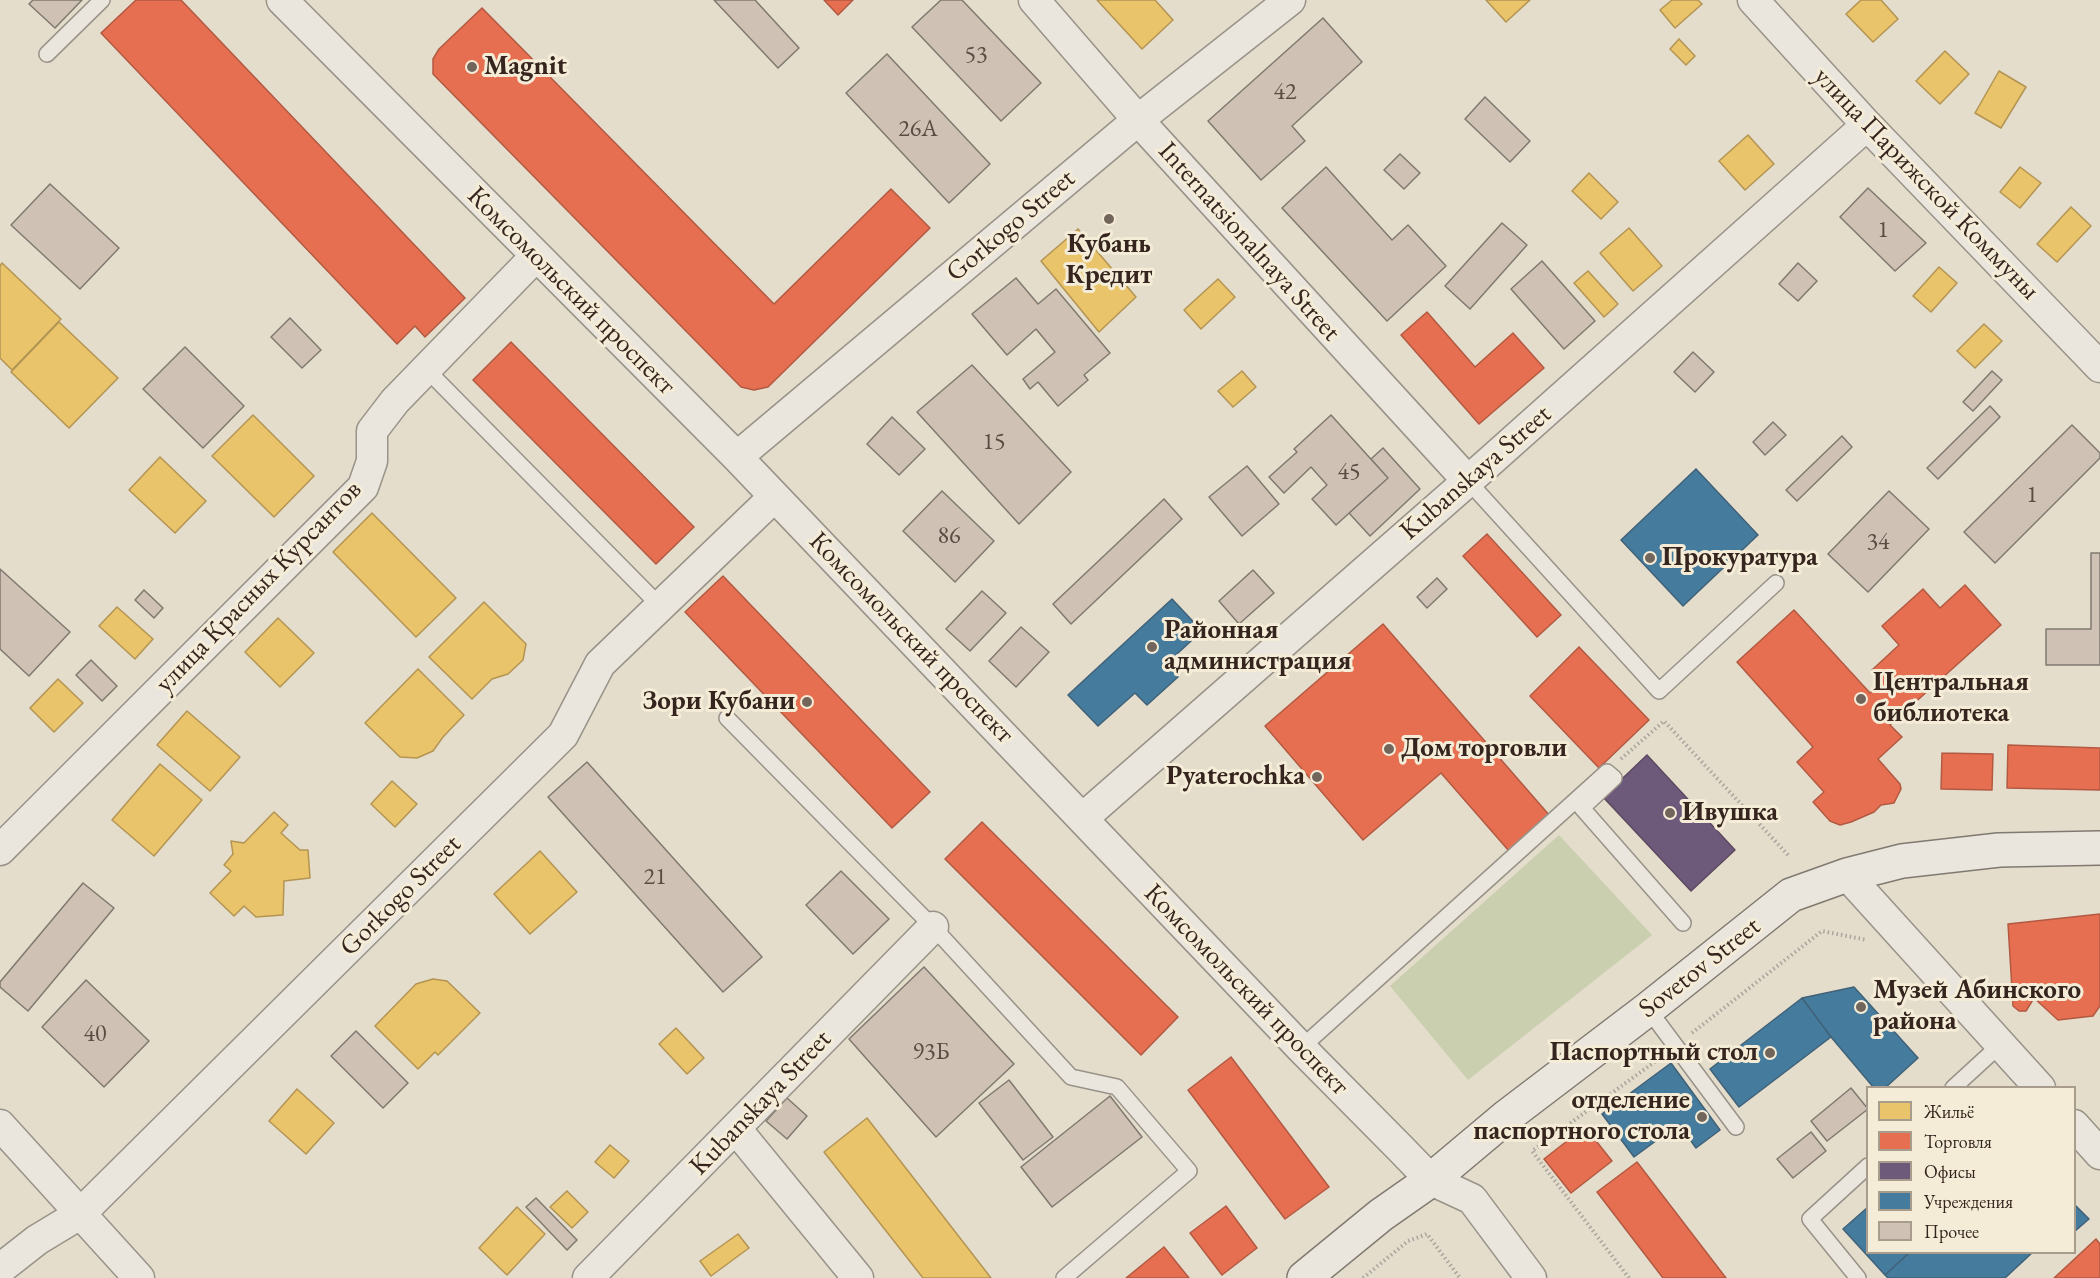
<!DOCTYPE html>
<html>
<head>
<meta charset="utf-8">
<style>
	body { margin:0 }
	#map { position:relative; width:2100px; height:1278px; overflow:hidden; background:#e4ddcc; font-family:"EB Garamond",serif }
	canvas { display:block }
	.legend { position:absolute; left:1866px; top:1086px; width:210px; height:168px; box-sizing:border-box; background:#f4ecd7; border:2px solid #a89c8d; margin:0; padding:8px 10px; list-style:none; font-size:18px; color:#35251e }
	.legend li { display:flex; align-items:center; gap:12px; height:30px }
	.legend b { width:30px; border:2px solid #a89c8d }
</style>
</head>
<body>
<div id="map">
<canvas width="2100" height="1278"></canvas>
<ul class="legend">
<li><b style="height:16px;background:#e9c46a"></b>Жильё</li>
<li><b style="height:16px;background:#e76f51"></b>Торговля</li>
<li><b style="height:16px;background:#6d597a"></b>Офисы</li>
<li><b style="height:16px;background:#457b9d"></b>Учреждения</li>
<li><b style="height:16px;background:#cfc2b4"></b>Прочее</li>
</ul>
</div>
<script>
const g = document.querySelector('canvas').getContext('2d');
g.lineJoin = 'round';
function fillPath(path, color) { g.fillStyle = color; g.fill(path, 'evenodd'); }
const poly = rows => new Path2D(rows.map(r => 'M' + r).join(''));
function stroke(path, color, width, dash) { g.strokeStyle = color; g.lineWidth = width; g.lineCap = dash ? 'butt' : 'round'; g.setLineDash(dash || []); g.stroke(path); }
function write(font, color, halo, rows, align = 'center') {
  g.font = font + ' "EB Garamond",serif'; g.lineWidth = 6; g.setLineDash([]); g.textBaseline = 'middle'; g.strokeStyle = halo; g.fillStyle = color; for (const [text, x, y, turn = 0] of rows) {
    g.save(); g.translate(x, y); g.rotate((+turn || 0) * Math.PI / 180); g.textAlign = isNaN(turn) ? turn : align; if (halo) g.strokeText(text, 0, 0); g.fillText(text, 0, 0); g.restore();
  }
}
fillPath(poly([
	[1559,835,1652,935,1468,1080,1390,986]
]), '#cacfaf');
const homes = poly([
	[1097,0,1155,0,1173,20,1142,49,1097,0],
	[1486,0,1530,0,1506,22,1486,0],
	[1672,0,1698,0,1702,4,1675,28,1660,10,1672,0],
	[1861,0,1881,0,1898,19,1873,42,1846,14,1861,0],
	[1679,39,1695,56,1686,65,1670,49,1679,39],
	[1945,51,1969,74,1940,104,1916,81,1945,51],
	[1999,71,2026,87,2001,128,1975,113,1999,71],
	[1748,135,1774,164,1745,190,1719,161,1748,135],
	[2020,167,2041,183,2020,208,2000,192,2020,167],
	[1589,173,1618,202,1601,219,1572,191,1589,173],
	[2071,207,2091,226,2057,262,2037,244,2071,207],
	[1629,228,1662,266,1633,291,1600,253,1629,228],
	[1078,229,1136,297,1099,332,1041,261,1078,229],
	[2,263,61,319,12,370,0,358,0,266,2,263],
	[1939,267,1957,283,1931,312,1913,296,1939,267],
	[1588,271,1618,304,1604,317,1574,283,1588,271],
	[1218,279,1235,297,1201,329,1184,310,1218,279],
	[59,322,118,378,69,428,11,372,59,322],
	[1984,324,2002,341,1975,368,1957,351,1984,324],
	[1242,371,1256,387,1233,407,1218,391,1242,371],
	[253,415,314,476,274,517,212,456,253,415],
	[160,457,206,501,175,533,129,490,160,457],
	[372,513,456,598,416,637,333,552,372,513],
	[484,602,526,644,523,660,508,674,492,679,472,699,429,657,484,602],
	[117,607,153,639,135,659,99,626,117,607],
	[278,618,314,653,280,687,245,652,278,618],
	[418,669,464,715,443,737,433,751,417,758,400,757,365,723,418,669],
	[58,679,83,703,54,732,30,708,58,679],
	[187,711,240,757,210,791,157,745,187,711],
	[160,764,202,800,154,856,112,820,160,764],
	[392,781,417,804,395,827,371,804,392,781],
	[274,812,288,825,281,833,300,850,308,850,310,878,284,881,283,915,256,917,244,906,234,916,210,893,231,871,224,865,233,854,231,841,244,843,274,812],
	[540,851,577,892,530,934,494,894,540,851],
	[433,979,447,981,480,1013,438,1055,435,1052,418,1069,375,1026,416,984,433,979],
	[676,1028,704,1058,687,1074,659,1044,676,1028],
	[297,1089,334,1123,306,1154,269,1121,297,1089],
	[867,1118,991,1278,923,1278,824,1152,867,1118],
	[610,1145,629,1161,614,1178,595,1162,610,1145],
	[567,1191,588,1212,572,1228,550,1207,567,1191],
	[517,1207,545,1234,507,1275,479,1248,517,1207],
	[738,1234,749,1248,711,1276,700,1261,738,1234]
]);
fillPath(homes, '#e9c46a');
stroke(homes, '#b39453', 1.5);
const shops = poly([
	[136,0,181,0,465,298,425,337,415,326,397,344,101,33,136,0],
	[824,0,853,0,838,15,824,0],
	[482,8,774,304,891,189,930,228,768,387,754,390,741,387,433,74,433,59,439,49,482,8],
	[1427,312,1475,367,1513,333,1544,368,1479,424,1401,335,1427,312],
	[511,342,694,527,656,564,473,380,511,342],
	[1487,534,1561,615,1537,637,1463,556,1487,534],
	[723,576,930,792,892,828,685,612,723,576],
	[1965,585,2001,625,1890,725,1902,737,1878,759,1900,784,1901,789,1894,803,1881,805,1874,812,1851,822,1840,825,1830,821,1813,802,1824,792,1797,762,1813,747,1737,662,1794,610,1870,693,1883,681,1872,670,1899,645,1882,626,1923,589,1940,608,1965,585],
	[1383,624,1550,816,1509,851,1441,773,1363,840,1265,726,1383,624],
	[1579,647,1649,720,1599,768,1530,696,1579,647],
	[2008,745,2100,748,2100,790,2007,788,2008,745],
	[1942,753,1993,754,1992,790,1941,789,1942,753],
	[982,822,1178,1017,1141,1055,945,859,982,822],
	[2100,914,2100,1006,2093,1016,2058,1020,2034,998,2026,1011,2019,1011,2013,1006,2008,924,2100,914],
	[1231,1057,1329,1187,1285,1219,1188,1090,1231,1057],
	[1585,1127,1612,1161,1571,1193,1544,1159,1585,1127],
	[1637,1162,1726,1278,1663,1278,1597,1192,1637,1162],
	[1226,1206,1257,1248,1222,1275,1190,1233,1226,1206],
	[2096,1239,2100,1244,2100,1278,2054,1278,2096,1239],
	[1164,1247,1189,1278,1126,1278,1164,1247]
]);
fillPath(shops, '#e76f51');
stroke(shops, '#b25942', 1.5);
const offices = poly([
	[1647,755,1735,850,1691,891,1603,797,1647,755]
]);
fillPath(offices, '#6d597a');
stroke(offices, '#5c495e', 1.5);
const public = poly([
	[1696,469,1758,535,1683,606,1621,540,1696,469],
	[1172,599,1202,631,1166,664,1178,677,1147,705,1135,693,1098,726,1068,695,1172,599],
	[1854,987,1918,1058,1885,1088,1874,1088,1831,1037,1802,998,1854,987],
	[1802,998,1831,1037,1739,1107,1710,1069,1802,998],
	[1671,1063,1720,1130,1696,1148,1679,1124,1634,1157,1602,1114,1671,1063],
	[2074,1204,2089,1219,2074,1232,2074,1204],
	[1868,1207,1868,1252,1910,1252,1885,1275,1843,1229,1868,1207],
	[1910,1252,2033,1252,2005,1278,1888,1278,1885,1275,1910,1252]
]);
fillPath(public, '#457b9d');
stroke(public, '#406177', 1.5);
const building = poly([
	[33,0,82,0,55,28,29,4,33,0],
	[714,0,755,0,799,48,778,68,714,0],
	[941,0,962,0,1041,83,1001,121,912,27,941,0],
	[1323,18,1362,62,1292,126,1305,141,1261,180,1208,121,1323,18],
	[887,54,990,164,949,203,846,93,887,54],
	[1485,97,1530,141,1510,162,1465,119,1485,97],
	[1400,154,1420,173,1404,189,1384,170,1400,154],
	[1326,167,1392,240,1408,225,1446,266,1387,321,1282,208,1326,167],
	[50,184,119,248,80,289,11,225,50,184],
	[1868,188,1926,243,1895,271,1840,217,1868,188],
	[1502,223,1527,245,1470,309,1445,286,1502,223],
	[1542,261,1595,321,1564,349,1511,289,1542,261],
	[1798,263,1817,281,1798,301,1779,284,1798,263],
	[1016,278,1038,304,1056,289,1110,353,1084,375,1088,380,1058,406,1038,382,1030,389,1023,379,1055,352,1036,329,1007,355,972,314,1016,278],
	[290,318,321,350,302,368,271,337,290,318],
	[185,347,244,406,203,448,143,389,185,347],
	[1693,352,1714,372,1695,392,1674,372,1693,352],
	[972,365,1071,472,1019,524,917,412,972,365],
	[1992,371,2002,380,1973,411,1963,402,1992,371],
	[1990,406,2000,417,1938,479,1927,468,1990,406],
	[1331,415,1388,478,1336,525,1312,499,1327,485,1311,467,1284,493,1269,477,1297,452,1294,449,1331,415],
	[892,417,925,449,899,475,867,444,892,417],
	[1773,422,1786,435,1765,455,1753,442,1773,422],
	[2072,425,2100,453,2100,458,1995,563,1964,532,2072,425],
	[1842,436,1852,447,1797,501,1786,490,1842,436],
	[1383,448,1420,489,1370,536,1349,513,1388,478,1371,459,1383,448],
	[1247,466,1279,504,1242,536,1209,497,1247,466],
	[942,491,994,541,955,582,903,531,942,491],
	[1889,491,1929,529,1868,592,1828,554,1889,491],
	[1164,499,1182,519,1071,624,1053,604,1164,499],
	[2091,553,2100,553,2100,665,2046,665,2046,629,2091,629,2091,553],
	[0,569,70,632,29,676,0,649,0,569],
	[1253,570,1274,593,1239,624,1219,601,1253,570],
	[1437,578,1447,589,1427,608,1417,597,1437,578],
	[144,590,163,608,154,618,135,600,144,590],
	[982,591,1006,613,970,651,946,629,982,591],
	[1021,627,1049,652,1016,687,989,661,1021,627],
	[91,660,117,686,102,701,76,675,91,660],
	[587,762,762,957,723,992,548,797,587,762],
	[841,871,889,919,853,954,806,905,841,871],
	[83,883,114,908,28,1011,0,987,0,982,83,883],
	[924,967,1014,1064,936,1137,849,1039,924,967],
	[86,980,149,1041,104,1087,42,1027,86,980],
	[356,1031,408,1083,383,1108,331,1056,356,1031],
	[1009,1080,1053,1137,1023,1160,979,1103,1009,1080],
	[1851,1088,1868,1109,1827,1141,1811,1121,1851,1088],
	[1110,1096,1142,1137,1052,1207,1021,1167,1110,1096],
	[787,1098,807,1116,787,1139,766,1121,787,1098],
	[1811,1132,1826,1151,1793,1178,1777,1159,1811,1132],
	[536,1198,577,1240,567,1250,526,1207,536,1198]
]);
fillPath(building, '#cfc2b4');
stroke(building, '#807970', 1.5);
const lane = poly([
	[47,54,102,0],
	[426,369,661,607],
	[1468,481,1659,691,1776,583],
	[727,718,933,927,1071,1077,1117,1087,1189,1171,1064,1278],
	[1648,1009,1736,1127],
	[1301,1048,1607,772,1614,778,1582,808,1683,923],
	[1953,1088,2001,1044],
	[1858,1278,1810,1219,1868,1166]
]);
const street = poly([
	[282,0,737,457,1301,1048,1399,1147,1431,1180,1472,1199,1531,1278],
	[1034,0,1138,120,1468,481],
	[1753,0,1867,125,2100,367],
	[737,457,1138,120,1290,0],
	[1083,818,1468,481,1867,125],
	[0,850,363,487,372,461,372,431,395,401,536,256],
	[1847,875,2040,1088],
	[0,1125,139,1278],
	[2074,1125,2100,1154],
	[736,1129,858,1278],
	[0,1269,37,1240,80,1214,563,735,600,664,774,497],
	[588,1278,933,927]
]);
const secondary = poly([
	[1304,1278,1381,1215,1431,1180,1506,1117,1648,1009,1791,895,1847,875,1902,861,1999,850,2100,848]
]);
stroke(lane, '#989288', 18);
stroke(street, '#989288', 33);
stroke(secondary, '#807970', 36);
stroke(poly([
	[1621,759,1664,721,1788,855],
	[1692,1033,1822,931,1867,940],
	[1363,1278,1408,1241,1427,1234,1460,1278],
	[1629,1278,1532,1151,1660,1058]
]), '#a9a59e', 4, [1.5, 3]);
stroke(lane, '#eae6dd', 15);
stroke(street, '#eae6dd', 30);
stroke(secondary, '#eae6dd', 33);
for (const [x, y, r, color] of [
	[472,67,6,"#72655b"],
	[1109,219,6,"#72655b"],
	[1650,558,6,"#72655b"],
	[1152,647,6,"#72655b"],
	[1861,699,6,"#72655b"],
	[807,702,6,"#72655b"],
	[1389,749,6,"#72655b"],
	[1317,777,6,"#72655b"],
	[1670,813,6,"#72655b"],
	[1861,1007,6,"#72655b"],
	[1770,1053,6,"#72655b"],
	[1702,1117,6,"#72655b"]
]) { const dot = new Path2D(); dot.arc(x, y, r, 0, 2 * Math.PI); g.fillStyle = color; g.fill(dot); stroke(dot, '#f4ecd7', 2); }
write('24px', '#5c4c44', null, [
	["53",976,55],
	["42",1285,92],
	["26А",918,129],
	["1",1883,230],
	["15",994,442],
	["45",1349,472],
	["1",2032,495],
	["86",949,536],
	["34",1878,542],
	["21",655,877],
	["40",95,1034],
	["93Б",931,1052]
]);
write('bold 27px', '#35251e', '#f4ecd7', [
	["Magnit",484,67],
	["Кубань",1109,245,"center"],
	["Кредит",1109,276,"center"],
	["Прокуратура",1662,558],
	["Районная",1164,631],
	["администрация",1164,662],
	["Центральная",1873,683],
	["библиотека",1873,714],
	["Зори Кубани",795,702,"right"],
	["Дом торговли",1401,749],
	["Pyaterochka",1305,777,"right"],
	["Ивушка",1682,813],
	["Музей Абинского",1873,991],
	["района",1873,1022],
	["Паспортный стол",1758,1053,"right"],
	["отделение",1690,1101,"right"],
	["паспортного стола",1690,1132,"right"]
], 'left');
write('27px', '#35251e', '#f4ecd7', [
	["улица Парижской Коммуны",1926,184,46],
	["Gorkogo Street",1011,226,-40],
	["Internatsionalnaya Street",1249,242,48],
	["Комсомольский проспект",571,291,45],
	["Kubanskaya Street",1476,473,-41],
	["улица Красных Курсантов",259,587,-46],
	["Комсомольский проспект",911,638,46],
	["Gorkogo Street",401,896,-45],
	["Sovetov Street",1700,968,-38],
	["Комсомольский проспект",1246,990,46],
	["Kubanskaya Street",761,1103,-46]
]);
</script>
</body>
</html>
